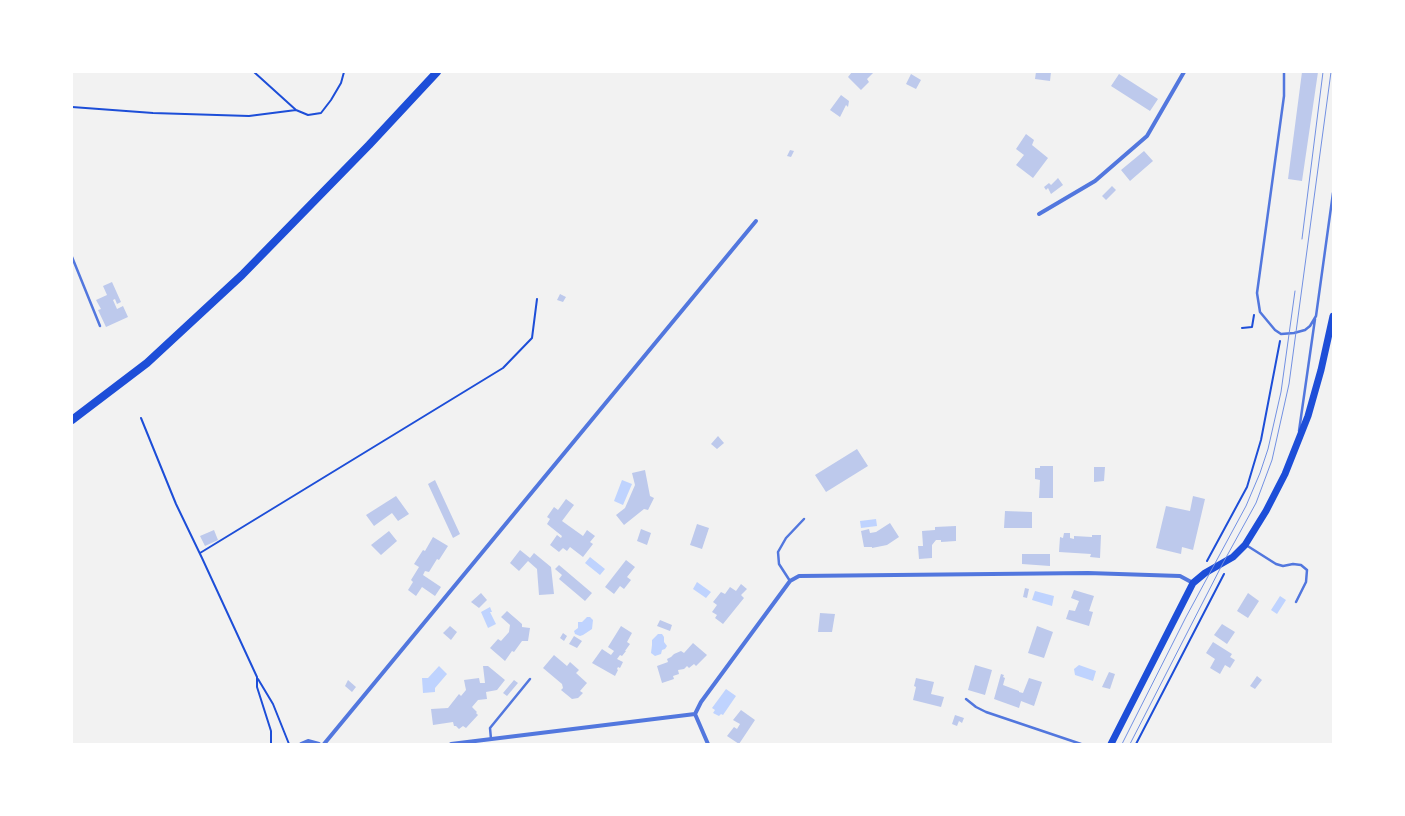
<!DOCTYPE html>
<html>
<head>
<meta charset="utf-8">
<style>
	body { margin:0 }
	#map { position:relative; width:1405px; height:816px; overflow:hidden; background:#f2f2f2; font-family:"IBM Plex Sans",sans-serif }
	canvas { display:block }
	.frame { position:absolute; inset:0; border:73px solid #fff; pointer-events:none }
</style>
</head>
<body>
<div id="map">
<canvas width="1405" height="816"></canvas>
<div class="frame"></div>
</div>
<script>
const g = document.querySelector('canvas').getContext('2d');
g.lineJoin = 'round';
function fillPath(path, color) { g.fillStyle = color; g.fill(path, 'evenodd'); }
const poly = rows => new Path2D(rows.map(r => 'M' + r).join(''));
function stroke(path, color, width, dash) { g.strokeStyle = color; g.lineWidth = width; g.lineCap = dash ? 'butt' : 'round'; g.setLineDash(dash || []); g.stroke(path); }
fillPath(poly([
	[622,480,632,484,623,505,614,501],
	[876,519,877,526,861,528,860,521],
	[590,557,605,569,600,575,585,563],
	[697,582,711,592,706,598,693,589],
	[1035,591,1054,596,1052,606,1032,600],
	[1280,596,1286,600,1277,614,1271,610],
	[490,607,492,612,490,612,496,624,488,628,481,612],
	[587,617,590,617,593,620,592,629,583,635,580,636,575,634,574,631,578,628,578,622,582,622],
	[658,634,662,634,664,637,664,642,667,646,665,649,662,650,661,654,655,656,651,653,652,645,652,640],
	[1079,665,1096,671,1093,681,1075,675,1074,669],
	[439,666,447,674,435,688,435,692,423,693,422,678,428,678],
	[726,689,736,696,723,715,721,714,719,716,713,713,715,710,712,708]
]), '#bfd3fe');
fillPath(poly([
	[852,72,874,72,867,79,869,82,861,90,848,77],
	[1036,72,1051,72,1050,81,1035,79],
	[1302,72,1318,72,1302,181,1288,179],
	[911,74,921,80,916,89,906,84],
	[1119,74,1158,99,1150,111,1111,86],
	[841,95,849,101,848,107,846,105,840,117,830,110],
	[1026,134,1034,140,1032,145,1048,158,1033,178,1016,165,1024,155,1016,149],
	[790,150,794,151,791,157,787,156],
	[1144,151,1153,161,1130,181,1121,170],
	[1058,178,1063,185,1051,194,1048,188,1046,190,1044,187,1049,183,1051,185],
	[1112,186,1116,190,1106,200,1102,196],
	[112,282,121,302,117,304,115,299,113,300,117,309,123,306,128,317,106,327,98,310,101,309,96,300,107,295,103,286],
	[560,294,566,297,563,302,557,300],
	[718,436,724,443,717,449,711,444],
	[857,449,868,466,826,492,815,475],
	[1040,466,1053,466,1053,498,1039,498,1040,480,1035,479,1035,468,1040,468],
	[1094,467,1105,467,1104,481,1094,482],
	[645,470,650,496,654,498,648,510,644,509,624,525,616,515,625,508,635,485,632,473],
	[435,480,460,534,453,538,428,484],
	[396,496,409,514,398,521,392,513,374,526,366,515],
	[1193,496,1205,499,1193,550,1182,547,1181,554,1156,548,1166,506,1190,511],
	[566,499,574,505,562,521,583,536,587,530,595,536,590,542,593,544,583,557,570,547,567,551,563,548,559,552,550,545,557,535,561,538,562,536,547,524,550,519,547,517,554,507,558,510],
	[1005,511,1032,512,1032,528,1004,528],
	[890,523,899,537,887,545,872,548,872,547,864,547,861,531,869,529,870,533,876,532],
	[697,524,709,528,702,549,690,545],
	[956,526,956,541,941,542,941,540,936,540,932,545,932,558,919,559,918,546,923,546,922,531,935,530,935,527],
	[641,529,651,533,647,545,637,541],
	[214,530,218,540,205,546,200,536],
	[389,531,397,541,381,555,371,545],
	[1064,533,1070,533,1070,538,1074,539,1074,536,1092,537,1092,535,1101,535,1100,558,1090,557,1091,554,1059,552,1060,537,1063,538],
	[433,537,448,546,439,560,437,559,429,572,425,571,423,575,441,587,435,596,422,587,416,596,408,590,413,582,411,580,419,567,414,564,423,550,425,551],
	[520,550,530,558,534,553,551,567,554,594,539,595,537,569,528,561,519,571,510,563],
	[1022,554,1050,554,1050,566,1022,564],
	[626,560,635,567,627,577,631,580,624,589,620,586,614,594,605,587],
	[559,565,592,593,585,601,559,579,562,575,555,569],
	[741,584,747,589,741,595,744,598,723,624,715,618,717,615,712,612,717,605,713,602,721,592,725,594,730,587,736,591],
	[1025,588,1029,589,1027,598,1023,597],
	[1074,590,1094,596,1089,611,1093,612,1089,626,1066,619,1069,610,1075,611,1079,601,1071,598],
	[481,593,487,600,479,608,471,602],
	[1248,593,1259,601,1248,618,1237,611],
	[507,611,522,624,522,627,530,628,528,641,522,641,514,652,512,651,505,661,490,648,498,639,501,641,509,632,510,625,501,617],
	[820,613,835,614,832,632,818,632],
	[660,620,672,625,670,631,657,626],
	[1222,624,1235,632,1227,644,1214,635],
	[450,626,457,632,451,640,443,633],
	[621,626,632,633,627,642,630,644,625,651,626,651,622,656,620,655,617,659,623,662,620,668,618,667,617,669,618,670,615,676,592,663,602,649,611,655,614,651,608,647],
	[1037,626,1053,632,1044,658,1028,653],
	[563,633,567,636,564,641,560,638],
	[574,636,582,641,577,648,569,644],
	[1213,642,1232,654,1230,657,1235,660,1230,668,1225,665,1220,674,1210,668,1215,659,1206,653],
	[693,643,707,655,696,666,694,664,689,668,687,666,684,669,678,670,679,674,673,676,674,679,662,683,657,666,668,662,667,659,671,657,674,654,681,651,684,653],
	[554,655,567,666,570,662,579,670,576,673,587,683,580,691,583,693,578,698,572,699,561,690,563,688,562,684,543,668],
	[975,665,992,670,985,695,968,690],
	[483,666,488,666,505,680,497,690,486,692,487,699,478,700,472,707,477,712,476,713,478,715,466,728,463,726,459,729,456,726,454,726,453,722,433,725,431,709,448,708,459,694,461,696,466,690,464,680,479,678,480,683,485,683],
	[1109,672,1115,674,1110,689,1102,687],
	[1001,674,1004,675,1003,677,1005,678,1003,685,1019,691,1019,692,1023,693,1029,678,1042,682,1034,706,1021,701,1019,708,994,699],
	[1257,676,1262,680,1255,689,1250,686],
	[916,678,934,682,931,694,944,697,941,707,913,700,916,687,914,686],
	[348,680,356,687,352,692,345,686],
	[514,680,518,683,507,696,503,693],
	[741,710,755,720,739,744,727,736,734,727,737,729,740,724,733,720],
	[955,715,964,718,962,723,959,721,957,726,952,724]
]), '#bdc9ec');
stroke(poly([
	[254,72,296,110,308,115,321,113,331,100,341,83,344,72],
	[72,107,153,113,249,116,296,110],
	[1242,328,1252,327,1254,315],
	[141,418,176,504,202,558,257,677,257,687,271,731,271,744],
	[200,553,503,368,532,338,537,299],
	[1207,561,1247,487,1261,440,1280,341],
	[258,679,273,704,289,744],
	[1136,744,1224,574]
]), '#1d4ed8', 2);
stroke(poly([
	[1284,72,1284,96,1257,293,1260,312,1275,330,1281,334,1294,333,1305,330,1310,326,1316,316,1333,193],
	[72,257,100,326],
	[1299,431,1315,319],
	[1246,545,1276,564,1283,566,1293,564,1301,565,1307,570,1306,582,1296,602],
	[790,581,779,564,778,552,786,538,804,519],
	[966,699,976,707,986,712,1081,744],
	[491,739,490,728,530,679]
]), '#5277de', 2.5);
stroke(poly([
	[1039,214,1095,181,1147,136,1184,72],
	[695,714,701,702,790,581,799,576,1088,573,1180,576,1193,583],
	[695,714,708,744],
	[301,744,308,741,319,744],
	[324,744,756,221],
	[451,744,695,714]
]), '#5277de', 4);
stroke(poly([
	[1111,744,1193,583,1205,573,1233,557,1245,545,1266,511,1285,474,1308,416,1321,370,1333,316]
]), '#1d4ed8', 7);
stroke(poly([
	[72,420,147,363,242,275,369,145,437,72]
]), '#1d4ed8', 8);
stroke(poly([
	[1302,239,1323,72],
	[1122,744,1186,617,1246,506,1260,473,1268,449,1281,392,1295,291],
	[1130,744,1223,563,1256,503,1272,460,1289,384,1331,72]
]), '#7290e2', 1);
</script>
</body>
</html>
